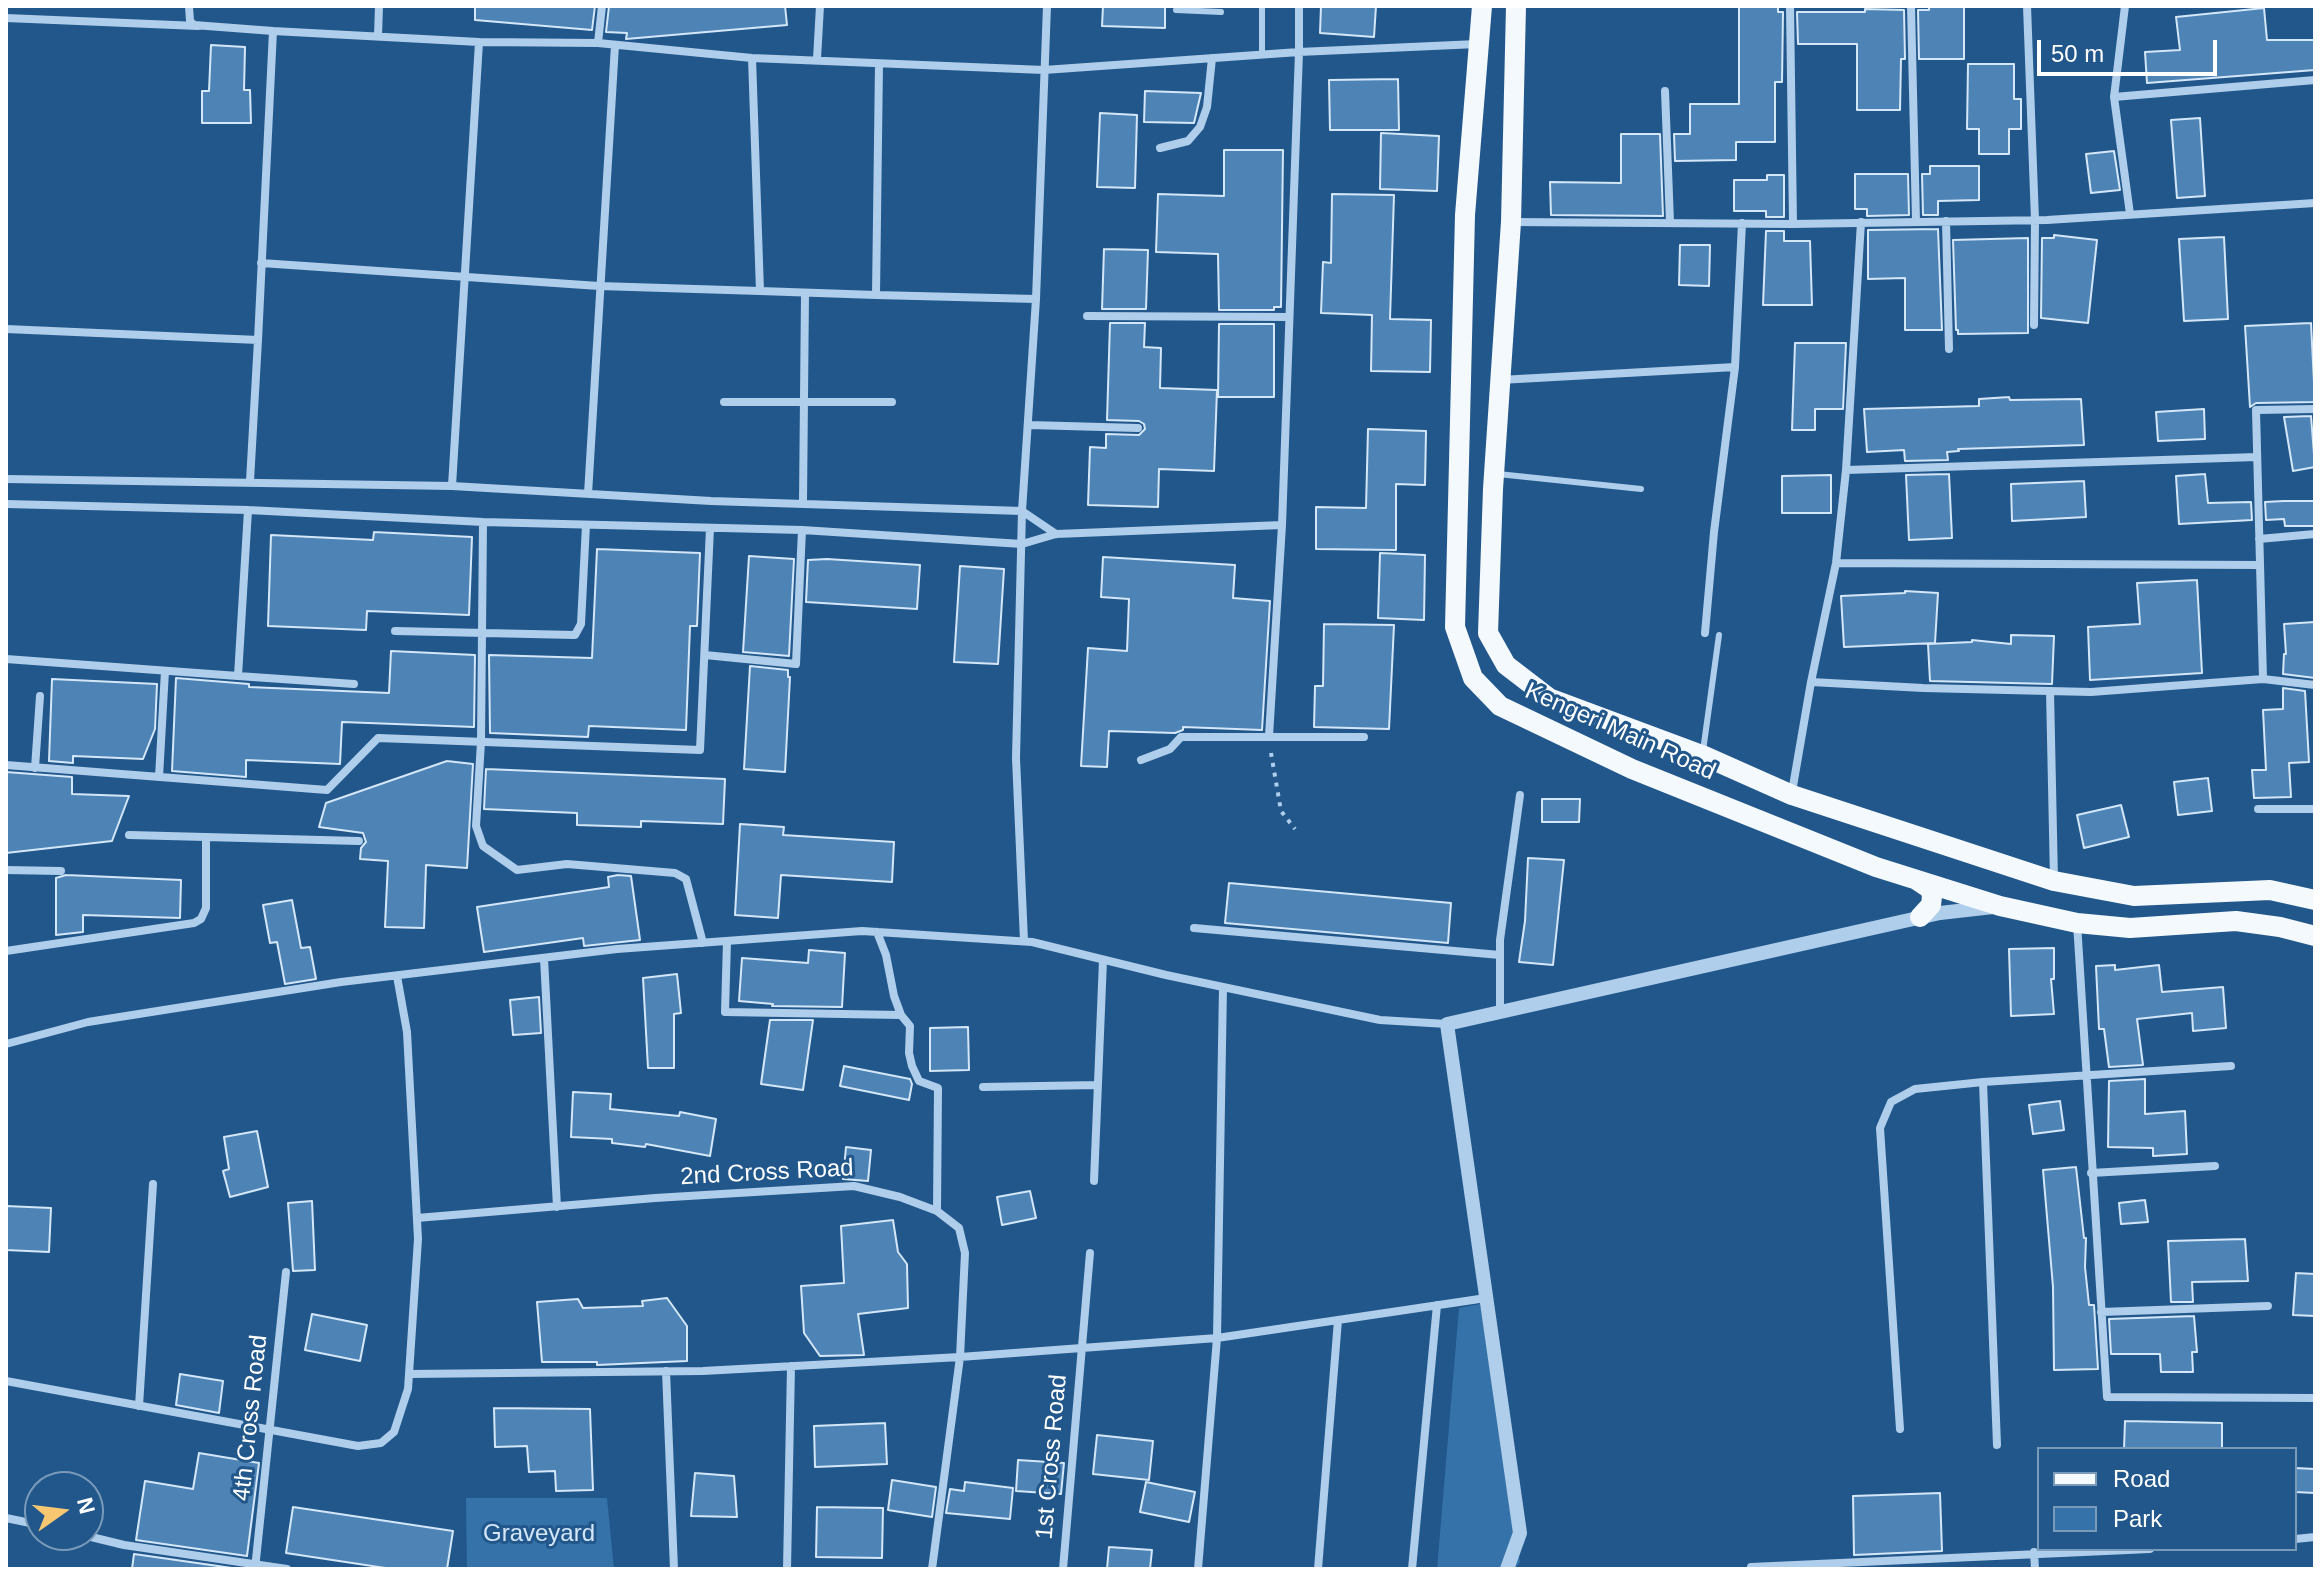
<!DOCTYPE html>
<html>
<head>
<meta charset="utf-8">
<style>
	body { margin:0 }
	#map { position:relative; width:2321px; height:1575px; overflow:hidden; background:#22578b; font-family:Arial,sans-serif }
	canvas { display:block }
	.frame { position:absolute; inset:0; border:8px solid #fff; pointer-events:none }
	.legend { position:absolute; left:2037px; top:1447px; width:260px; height:104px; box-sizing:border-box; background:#22578b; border:2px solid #7a9ab9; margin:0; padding:10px 14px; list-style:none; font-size:24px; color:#fff }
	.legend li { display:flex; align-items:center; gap:16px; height:40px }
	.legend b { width:40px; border:2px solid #7a9ab9 }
	.north { position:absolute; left:24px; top:1471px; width:80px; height:80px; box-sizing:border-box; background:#22578b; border:2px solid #7a9ab9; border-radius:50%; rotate:76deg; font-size:22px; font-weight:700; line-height:32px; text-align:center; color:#fff }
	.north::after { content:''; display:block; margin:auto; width:28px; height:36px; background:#f7c771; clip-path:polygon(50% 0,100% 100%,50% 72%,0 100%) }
	.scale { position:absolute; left:2037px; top:40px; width:180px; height:36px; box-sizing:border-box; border:4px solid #fff; border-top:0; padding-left:10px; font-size:24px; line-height:28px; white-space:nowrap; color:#fff; -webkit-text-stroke:6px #22578b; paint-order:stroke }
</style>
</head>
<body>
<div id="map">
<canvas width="2321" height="1575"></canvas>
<div class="frame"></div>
<ul class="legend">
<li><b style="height:10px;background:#f4f9fe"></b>Road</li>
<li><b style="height:22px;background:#3572a9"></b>Park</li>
</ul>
<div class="north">N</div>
<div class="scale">50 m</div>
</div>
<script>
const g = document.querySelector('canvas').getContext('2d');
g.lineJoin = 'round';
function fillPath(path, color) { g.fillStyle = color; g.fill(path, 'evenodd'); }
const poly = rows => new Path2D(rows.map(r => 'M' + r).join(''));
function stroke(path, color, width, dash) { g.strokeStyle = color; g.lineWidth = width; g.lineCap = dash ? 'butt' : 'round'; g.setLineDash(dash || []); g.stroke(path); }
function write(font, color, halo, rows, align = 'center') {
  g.font = font + ' Arial,sans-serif'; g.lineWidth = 6; g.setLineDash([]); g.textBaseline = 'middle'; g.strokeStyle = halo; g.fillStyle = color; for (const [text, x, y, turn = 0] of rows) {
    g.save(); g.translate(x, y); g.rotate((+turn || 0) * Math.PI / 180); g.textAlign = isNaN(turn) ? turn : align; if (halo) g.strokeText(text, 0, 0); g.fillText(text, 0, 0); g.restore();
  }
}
fillPath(poly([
	[1480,1304,1520,1562,1515,1569,1437,1569,1459,1308],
	[466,1498,607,1498,614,1569,467,1569]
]), '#3572a9');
const building = poly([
	[475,6,595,6,592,30,475,20,475,6],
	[609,6,785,6,787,25,626,39,627,33,606,32,609,6],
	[1103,6,1165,6,1165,28,1102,26,1103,6],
	[1321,6,1376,6,1374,37,1320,33,1321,6],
	[1739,6,1778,6,1778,12,1783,12,1782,82,1775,82,1775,142,1736,142,1736,160,1675,161,1674,134,1690,134,1690,104,1739,104,1739,6],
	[1929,7,1964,7,1964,59,1919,59,1918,10,1929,10,1929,7],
	[2264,8,2267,40,2315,40,2315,70,2147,83,2145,52,2180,50,2176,17,2264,8],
	[1865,9,1904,10,1905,59,1901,59,1900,110,1857,110,1857,44,1798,44,1797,12,1865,12,1865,9],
	[211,45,245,47,244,90,250,90,251,123,202,123,202,91,209,91,211,45],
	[1968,64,2014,64,2014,99,2021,99,2021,129,2009,129,2009,154,1979,154,1979,129,1967,129,1968,64],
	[1398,79,1399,130,1330,130,1329,80,1398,79],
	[1145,91,1201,93,1194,123,1144,122,1145,91],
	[1100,113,1137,115,1135,188,1097,187,1100,113],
	[2200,118,2205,196,2177,198,2171,120,2200,118],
	[1381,133,1439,136,1437,191,1380,189,1381,133],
	[1621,134,1660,134,1663,216,1551,215,1550,182,1621,183,1621,134],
	[1224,150,1283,150,1281,307,1274,307,1274,310,1219,310,1218,254,1156,252,1158,194,1224,196,1224,150],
	[2114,151,2120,190,2091,193,2086,154,2114,151],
	[1930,166,1979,166,1979,200,1938,201,1938,215,1923,215,1922,174,1930,174,1930,166],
	[1855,174,1908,174,1909,215,1867,216,1867,209,1855,209,1855,174],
	[1767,175,1784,175,1784,217,1766,217,1766,211,1734,211,1734,180,1767,180,1767,175],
	[1332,194,1394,195,1390,319,1431,320,1430,372,1371,371,1372,315,1321,313,1323,262,1331,263,1332,194],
	[1938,229,1942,330,1905,330,1905,278,1868,279,1868,230,1938,229],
	[1766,231,1784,231,1784,241,1810,241,1812,305,1763,305,1766,231],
	[2054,235,2097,240,2088,323,2041,318,2042,238,2054,238,2054,235],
	[2224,237,2228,319,2184,321,2179,239,2224,237],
	[2028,238,2028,333,1958,334,1958,330,1956,330,1953,240,2028,238],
	[1680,245,1710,245,1709,286,1679,285,1680,245],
	[1104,249,1148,250,1146,309,1102,309,1104,249],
	[1110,323,1145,323,1144,347,1161,348,1160,388,1217,390,1214,471,1159,469,1158,507,1088,505,1090,447,1106,448,1106,434,1139,435,1145,429,1144,424,1139,421,1107,420,1110,323],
	[2311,323,2315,402,2256,403,2250,407,2245,326,2311,323],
	[1219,324,1274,324,1274,397,1218,397,1219,324],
	[1795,343,1846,343,1843,409,1815,409,1815,430,1792,430,1795,343],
	[2009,397,2010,400,2081,399,2084,445,1958,449,1959,451,1947,452,1948,460,1905,461,1904,450,1867,452,1864,409,1979,406,1979,399,2009,397],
	[2204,409,2205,439,2158,441,2156,412,2204,409],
	[2311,416,2315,467,2293,471,2284,417,2311,416],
	[1368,429,1426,431,1425,485,1396,484,1396,550,1316,549,1316,507,1366,508,1368,429],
	[1949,474,1952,538,1909,540,1906,475,1949,474],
	[2205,474,2208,503,2251,502,2252,520,2179,524,2176,476,2205,474],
	[1831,475,1831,513,1782,513,1782,476,1831,475],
	[2084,481,2086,517,2012,521,2011,484,2084,481],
	[2284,501,2315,501,2315,526,2285,526,2284,519,2266,520,2265,502,2284,501],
	[374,532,472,537,469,615,367,611,366,630,268,626,271,535,373,540,374,532],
	[597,549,700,553,697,626,690,626,686,730,589,726,588,737,490,733,489,655,592,658,597,549],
	[1380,553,1425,555,1424,620,1378,618,1380,553],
	[749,556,794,559,789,656,743,652,749,556],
	[1103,557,1235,565,1233,598,1270,601,1262,730,1183,727,1183,730,1175,733,1109,731,1107,767,1081,766,1088,648,1127,651,1129,599,1101,597,1103,557],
	[827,559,920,565,917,609,806,602,808,560,827,559],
	[960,566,1004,569,998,664,954,662,960,566],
	[2197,580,2202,673,2090,680,2088,627,2140,624,2137,583,2197,580],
	[1905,591,1938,593,1935,643,1844,647,1841,596,1905,593,1905,591],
	[2315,622,2315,678,2283,674,2284,654,2286,654,2284,624,2315,622],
	[1324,624,1394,625,1389,729,1314,727,1315,686,1323,686,1324,624],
	[2011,635,2054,636,2052,684,1930,681,1928,644,1972,642,1972,640,2011,644,2011,635],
	[391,651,475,655,474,727,342,722,340,764,246,760,246,777,172,771,176,678,249,684,249,687,389,693,391,651],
	[750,666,788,670,788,677,790,677,785,772,744,769,750,666],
	[52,679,157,684,155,729,143,759,73,756,73,763,49,761,52,679],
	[2283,688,2305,691,2309,762,2289,763,2291,797,2254,798,2252,770,2266,770,2263,710,2283,709,2283,688],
	[447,761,473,764,467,868,426,865,424,928,385,927,388,861,360,859,361,848,366,842,363,833,319,827,326,803,447,761],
	[486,769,725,779,723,824,641,821,641,827,577,825,577,813,484,809,486,769],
	[6,772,72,777,72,794,129,796,112,841,6,853,6,772],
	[2208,778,2212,811,2178,815,2174,782,2208,778],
	[1542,799,1580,799,1579,822,1542,822,1542,799],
	[2121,805,2129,837,2084,848,2077,815,2121,805],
	[740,824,784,827,783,835,894,842,892,882,781,875,778,918,735,915,740,824],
	[1528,858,1564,860,1553,965,1519,962,1525,921,1528,858],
	[66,875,181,880,180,918,83,915,83,932,56,935,56,878,66,875],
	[618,875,631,876,640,940,584,946,583,938,484,952,477,907,609,887,608,877,618,875],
	[1229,883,1451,903,1448,943,1225,923,1229,883],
	[292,900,301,948,310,947,316,979,285,984,277,942,270,943,263,905,292,900],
	[2054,948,2054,979,2051,979,2054,1014,2011,1016,2009,949,2054,948],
	[809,950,845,953,842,1007,772,1006,773,1004,739,1001,742,958,808,963,809,950],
	[2115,965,2115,970,2159,965,2162,992,2223,987,2226,1028,2193,1031,2192,1013,2137,1019,2143,1065,2109,1067,2104,1029,2099,1029,2096,966,2115,965],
	[677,974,681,1013,674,1014,674,1068,648,1068,643,978,677,974],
	[539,997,541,1033,513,1035,510,1000,539,997],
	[770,1020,813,1020,803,1090,761,1084,770,1020],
	[968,1027,969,1070,930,1071,930,1028,968,1027],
	[844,1066,910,1079,912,1084,909,1100,840,1086,844,1066],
	[2145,1079,2145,1114,2185,1111,2187,1154,2153,1156,2153,1148,2108,1147,2109,1081,2145,1079],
	[573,1092,611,1094,610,1109,679,1116,680,1112,716,1119,710,1156,646,1144,645,1147,612,1143,612,1139,571,1137,573,1092],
	[2060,1101,2064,1130,2033,1134,2029,1105,2060,1101],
	[257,1131,268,1187,230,1197,223,1171,229,1169,224,1137,257,1131],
	[846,1147,871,1150,868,1181,843,1179,846,1147],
	[2076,1167,2084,1238,2086,1238,2085,1267,2089,1305,2094,1305,2098,1369,2054,1370,2053,1287,2043,1170,2076,1167],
	[1030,1191,1036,1218,1002,1225,997,1197,1030,1191],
	[2145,1200,2148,1222,2121,1224,2119,1203,2145,1200],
	[312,1201,315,1270,293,1271,288,1203,312,1201],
	[6,1206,51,1208,49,1252,6,1250,6,1206],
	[893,1220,898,1252,907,1264,908,1308,858,1314,864,1355,820,1356,804,1333,801,1286,844,1283,841,1226,893,1220],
	[2245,1239,2248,1281,2192,1282,2193,1302,2171,1302,2168,1241,2245,1239],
	[2296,1273,2315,1274,2315,1316,2293,1315,2296,1273],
	[667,1298,687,1326,687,1361,597,1365,597,1362,542,1362,537,1302,578,1299,583,1308,643,1306,642,1301,667,1298],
	[312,1314,367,1325,360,1361,305,1350,312,1314],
	[2194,1316,2197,1352,2192,1352,2193,1372,2161,1372,2160,1354,2111,1354,2109,1319,2194,1316],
	[180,1374,223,1381,219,1413,176,1405,180,1374],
	[494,1408,590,1409,593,1490,556,1491,555,1471,529,1472,527,1446,495,1447,494,1408],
	[2125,1421,2222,1423,2222,1449,2124,1449,2125,1421],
	[885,1423,887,1464,815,1467,814,1426,885,1423],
	[1097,1435,1153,1441,1149,1480,1093,1474,1097,1435],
	[199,1453,259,1463,247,1556,136,1540,145,1481,193,1489,199,1453],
	[1018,1460,1064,1463,1061,1494,1016,1491,1018,1460],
	[2295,1468,2315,1469,2315,1493,2295,1492,2295,1468],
	[695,1473,734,1476,737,1517,691,1516,695,1473],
	[892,1480,936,1487,932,1517,888,1510,892,1480],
	[965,1482,1013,1488,1010,1519,946,1513,950,1489,964,1491,965,1482],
	[1146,1482,1195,1492,1189,1522,1140,1512,1146,1482],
	[1940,1493,1942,1551,1854,1555,1853,1496,1940,1493],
	[293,1507,453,1531,447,1569,392,1569,286,1553,293,1507],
	[817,1507,883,1508,882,1558,816,1557,817,1507],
	[1109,1547,1152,1550,1150,1569,1107,1569,1109,1547],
	[134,1554,239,1569,132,1569,134,1554]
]);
fillPath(building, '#4e83b5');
stroke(building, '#d4e7f8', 2);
stroke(poly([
	[1271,753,1281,811,1295,829]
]), '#afceeb', 4, [4, 6]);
stroke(poly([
	[1177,6,1176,10,1221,12],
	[1262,6,1262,55],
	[1498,474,1641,489],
	[1703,751,1719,635]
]), '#afceeb', 6);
stroke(poly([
	[189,6,190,21,194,25,273,31],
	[1790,6,1793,224],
	[1911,6,1916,221],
	[2027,6,2035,220,2034,325],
	[2125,6,2114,97,2130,214],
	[6,18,198,26],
	[378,36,379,6],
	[598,43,602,6],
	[752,58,760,291,876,295,879,64],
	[817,59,820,6],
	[1665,91,1670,222],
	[2114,97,2315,80],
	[1160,148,1188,141,1200,127,1207,107,1212,58],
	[1946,221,1949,349],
	[1512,222,1793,224,2047,220,2315,203],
	[261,263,599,286,760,291],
	[876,295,1036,299],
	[1087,316,1289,317],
	[6,329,258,340,250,481],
	[258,340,273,31,479,42,598,43,752,58,1044,70,1299,52,1299,6],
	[1500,380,1735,367],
	[724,402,892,402],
	[1029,425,1138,428],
	[1846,470,2257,457],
	[6,479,452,486,711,501,1022,511,1056,534],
	[452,486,479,42],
	[588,494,615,45],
	[803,502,805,293],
	[6,504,248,510,483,522,802,530,1022,544,1056,534,1282,525],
	[483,522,481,742,476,826,483,846,517,870,567,864,675,873,686,879,703,943],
	[2259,539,2315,534],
	[1836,563,2260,565],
	[395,631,575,635,581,624,586,525],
	[1705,633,1714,532,1735,367,1742,223],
	[705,655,796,664,802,530],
	[6,659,238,676,248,510],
	[238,676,354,684],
	[2263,679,2256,410,2315,409],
	[1811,682,1923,688,2091,692,2263,679,2315,685],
	[2050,691,2054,880],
	[1269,736,1282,525,1299,52,1477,44],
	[1141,760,1170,749,1181,737,1364,737],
	[6,765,327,790,378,738,700,750,710,528],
	[35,768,40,696],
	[159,777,165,671],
	[1792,792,1811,682,1836,563,1846,470,1861,222],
	[2258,809,2315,809],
	[129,835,359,841],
	[6,870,61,871],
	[2077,923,2107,1397,2315,1398],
	[1194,928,1500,955],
	[877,932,886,955,894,996,901,1015,910,1026,909,1053,912,1066,919,1081,938,1088,937,1211],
	[727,941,725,1012,901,1015],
	[1024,941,1016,758,1022,511,1036,299,1047,6],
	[6,951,194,923,201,919,206,908,206,837],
	[544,958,557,1207],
	[1500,1012,1500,940,1520,795],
	[6,1044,88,1022,341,982,617,949,862,931,1032,942,1166,975,1380,1020,1447,1024],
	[983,1087,1098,1085],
	[2091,1173,2215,1166],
	[1094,1181,1103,960],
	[417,1218,655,1198,854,1186,900,1197,937,1211,959,1228,965,1253,960,1357,932,1569],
	[2101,1312,2268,1306],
	[666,1371,674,1569],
	[409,1374,703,1371,960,1357,1217,1338,1223,987],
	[6,1381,358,1446,381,1443,394,1432,408,1389,418,1239,407,1032,397,976],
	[139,1406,153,1184],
	[1900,1429,1880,1128,1891,1102,1915,1089,1983,1082],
	[1997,1445,1983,1082,2231,1066],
	[6,1518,40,1525],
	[83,1535,124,1545,287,1569],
	[2295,1539,2315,1537],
	[2034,1552,2035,1569],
	[1751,1567,2150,1549],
	[255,1569,286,1272],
	[787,1569,791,1366],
	[1063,1569,1090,1253],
	[1198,1569,1217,1338,1486,1298],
	[1318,1569,1338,1320],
	[1412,1569,1437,1305]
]), '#afceeb', 8);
stroke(poly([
	[1507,1569,1520,1533,1447,1024,1940,913,1993,907]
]), '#afceeb', 14);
stroke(poly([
	[1482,6,1465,215,1455,627,1473,678,1500,706,1632,769,1876,867,2000,906,2077,923,2130,928,2236,921,2280,927,2315,936],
	[1516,6,1511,222,1493,489,1488,633,1506,665,1549,698,1702,755,1792,795,2054,881,2134,896,2270,890,2315,900],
	[1918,881,1930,889,1932,896,1931,905,1920,917]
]), '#f4f9fe', 20);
write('24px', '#fff', '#22578b', [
	["Kengeri Main Road",1620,732,24],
	["2nd Cross Road",767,1173,-3],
	["4th Cross Road",251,1418,-84],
	["1st Cross Road",1052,1457,-85]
]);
write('24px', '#d4e7f8', '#22578b', [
	["Graveyard",539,1534]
]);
</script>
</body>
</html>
